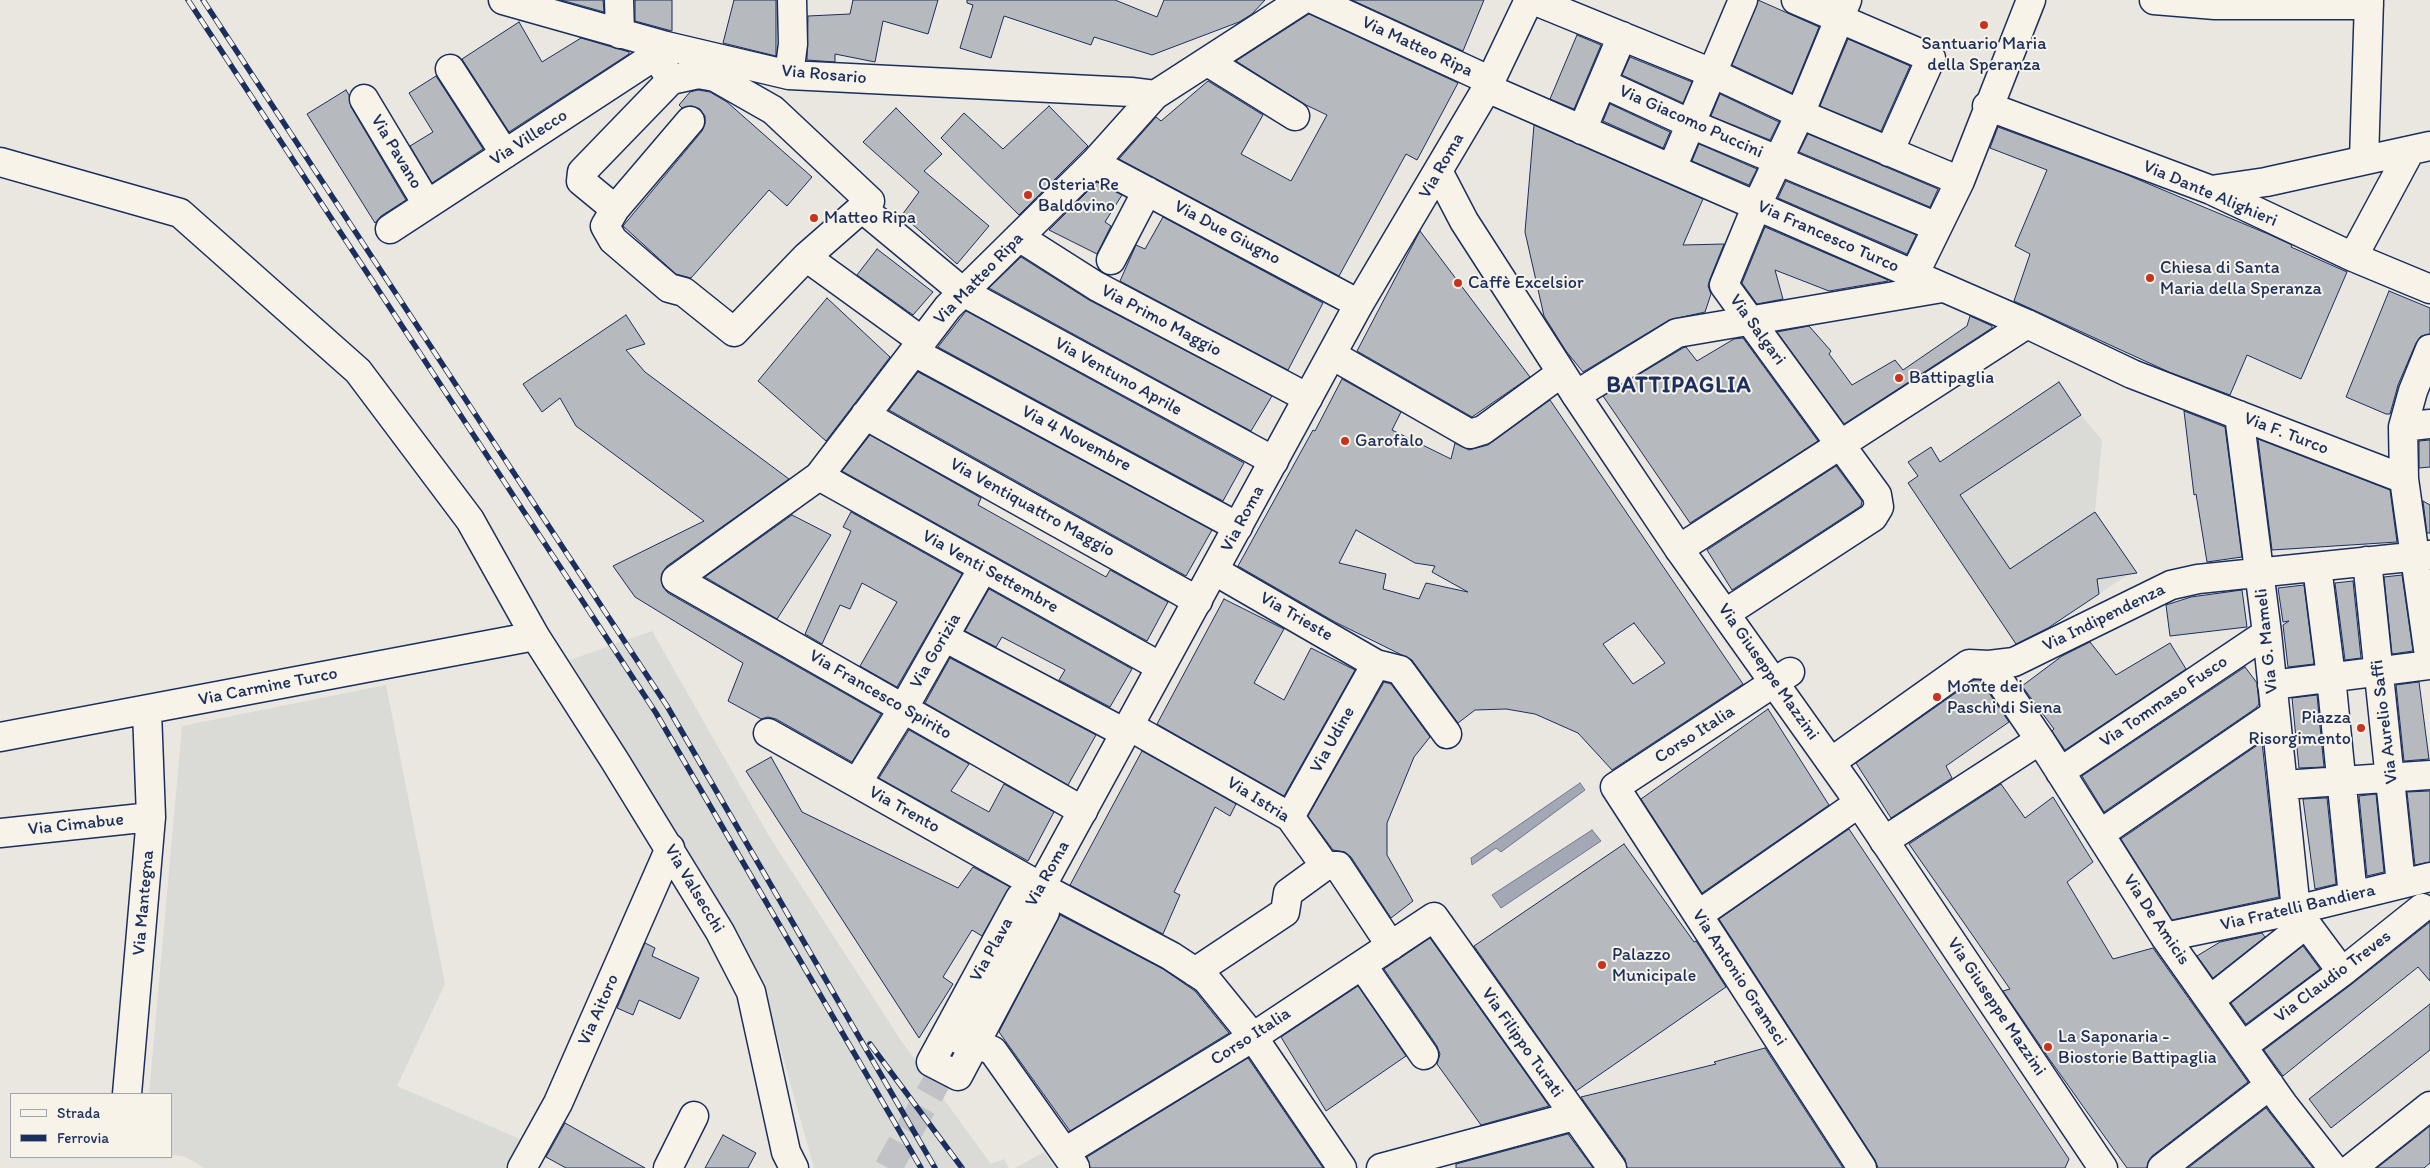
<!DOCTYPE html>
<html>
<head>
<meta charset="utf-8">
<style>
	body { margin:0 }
	#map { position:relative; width:2430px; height:1168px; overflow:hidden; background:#eae7e0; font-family:Itim,sans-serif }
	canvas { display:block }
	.legend { position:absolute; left:10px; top:1093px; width:162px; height:65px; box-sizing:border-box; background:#f7f3e8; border:1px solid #9fa5b1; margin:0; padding:6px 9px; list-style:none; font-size:15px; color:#1b2f5e }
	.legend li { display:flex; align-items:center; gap:10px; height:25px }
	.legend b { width:25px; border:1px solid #9fa5b1 }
</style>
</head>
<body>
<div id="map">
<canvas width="2430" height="1168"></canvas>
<ul class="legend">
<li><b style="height:6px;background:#f7f3e8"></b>Strada</li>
<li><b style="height:6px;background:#1b2f5e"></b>Ferrovia</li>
</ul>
</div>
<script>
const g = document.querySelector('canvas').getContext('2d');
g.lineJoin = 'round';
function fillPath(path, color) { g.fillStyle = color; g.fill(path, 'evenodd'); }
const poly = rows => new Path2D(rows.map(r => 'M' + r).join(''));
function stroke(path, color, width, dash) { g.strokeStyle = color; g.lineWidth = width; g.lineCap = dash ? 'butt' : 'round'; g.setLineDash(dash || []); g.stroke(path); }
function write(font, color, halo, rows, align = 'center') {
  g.font = font + ' Itim,sans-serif'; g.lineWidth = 4; g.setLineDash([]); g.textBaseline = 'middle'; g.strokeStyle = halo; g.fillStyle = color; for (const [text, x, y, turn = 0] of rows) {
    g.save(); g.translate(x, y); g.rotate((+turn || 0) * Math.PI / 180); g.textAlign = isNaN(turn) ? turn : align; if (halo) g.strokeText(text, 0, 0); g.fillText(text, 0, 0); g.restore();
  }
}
fillPath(poly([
	[2081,415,2102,440,2095,512,2135,570,2019,647,1908,483,1918,476,1908,462,1931,447,1941,462],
	[652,631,769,836,900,1039,991,1164,1004,1159,1009,1168,814,1168,763,986,738,939,570,660],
	[386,685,445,984,397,1086,520,1139,505,1168,205,1168,183,1156,171,1155,171,1094,149,1094,182,726],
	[1044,1152,1055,1168,1015,1168]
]), '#dadad6');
const water = poly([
	[1580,783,1585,790,1501,852,1496,848,1472,865,1471,858,1580,783],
	[1592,830,1601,841,1501,908,1492,895,1592,830]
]);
fillPath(water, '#a3a8b4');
stroke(water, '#6d7892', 1);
const building = poly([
	[561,0,603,0,604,12,561,0],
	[635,0,672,0,672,31,635,21,635,0],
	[734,0,776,0,776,56,723,43,734,0],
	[853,0,938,0,928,34,883,21,875,62,835,54,835,62,807,60,808,16,850,14,853,0],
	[967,0,1115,0,1157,17,1164,0,1265,0,1252,14,1239,22,1152,55,1094,37,1091,45,1004,16,991,58,960,48,973,5,967,3,967,0],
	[1352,0,1484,0,1463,51,1352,0],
	[1758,0,1819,27,1792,93,1732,65,1758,0],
	[1309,14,1458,83,1417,160,1406,154,1339,276,1119,159,1156,117,1161,121,1208,81,1263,115,1241,154,1291,181,1327,115,1306,105,1236,61,1309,14],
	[519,22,542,62,581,38,629,52,629,54,509,132,462,59,519,22],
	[1577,35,1601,45,1574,109,1550,99,1577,35],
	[1848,39,1910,66,1881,131,1820,106,1848,39],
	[1630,57,1692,82,1683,103,1622,75,1630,57],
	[436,76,483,149,432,183,410,146,433,132,409,93,436,76],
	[346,90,349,95,351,107,406,200,381,216,375,223,307,114,346,90],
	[698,90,710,92,727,102,812,177,787,206,769,190,691,278,676,274,623,226,702,131,705,124,705,116,700,109,692,106,682,108,679,105,690,92,698,90],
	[1720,94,1779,122,1770,140,1711,116,1720,94],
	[1610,104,1670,132,1663,148,1603,121,1610,104],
	[1049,106,1088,146,1019,215,941,138,964,113,1003,149,1049,106],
	[896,108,942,154,924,171,989,226,957,264,902,215,919,192,863,142,896,108],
	[1534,125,1703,199,1683,245,1724,244,1710,279,1708,286,1711,294,1705,312,1669,320,1583,372,1566,351,1544,316,1525,232,1534,125],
	[1998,127,2125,174,2268,234,2292,245,2291,247,2347,272,2301,379,2247,355,2230,395,2169,372,2014,301,2030,254,2015,246,2047,170,1990,148,1998,127],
	[1808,134,1938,189,1930,207,1799,152,1808,134],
	[1699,144,1757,169,1749,185,1692,161,1699,144],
	[1786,181,1916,235,1907,254,1778,198,1786,181],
	[1097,182,1122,195,1105,222,1111,226,1097,254,1049,230,1097,182],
	[1163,217,1323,303,1288,370,1120,281,1136,245,1145,249,1163,217],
	[1765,227,1888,280,1888,281,1829,291,1775,270,1783,299,1757,304,1742,283,1765,227],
	[1420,231,1530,377,1472,417,1357,351,1420,231],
	[877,249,933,292,913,315,857,275,877,249],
	[1021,257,1089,300,1272,396,1251,431,989,288,1021,257],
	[2389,291,2430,308,2430,334,2421,336,2416,343,2398,385,2390,414,2386,414,2346,397,2389,291],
	[827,298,890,357,826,441,758,381,827,298],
	[966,311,1244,463,1223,501,938,347,966,311],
	[626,315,645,344,626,350,645,372,789,479,667,566,662,573,663,587,668,593,881,714,852,762,776,719,768,717,761,719,728,701,743,663,635,597,613,566,704,521,576,426,560,398,542,412,523,384,626,315],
	[1970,316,1992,326,1992,328,1844,424,1777,332,1809,326,1831,351,1829,354,1852,385,1895,360,1903,370,1967,326,1970,316],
	[1743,338,1818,441,1690,523,1603,396,1683,348,1686,347,1697,361,1734,339,1743,338],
	[918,372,1212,530,1186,576,889,410,918,372],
	[1342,379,1401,412,1392,430,1451,459,1455,443,1469,450,1488,445,1550,400,1743,684,1612,770,1578,733,1535,714,1506,709,1475,710,1458,723,1412,660,1335,622,1238,566,1313,430,1315,431,1342,379],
	[1356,530,1415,563,1435,566,1432,572,1468,592,1426,583,1419,599,1383,589,1386,574,1339,563,1356,530],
	[1634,623,1665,663,1633,684,1603,644,1634,623],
	[2059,382,2081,415,1960,495,2010,569,2095,512,2137,573,2097,579,2099,594,2048,628,2016,644,1908,483,1918,476,1908,462,1931,447,1940,462,2059,382],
	[2184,411,2225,427,2242,557,2207,562,2196,494,2194,495,2184,411],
	[870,435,981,498,978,505,1106,577,1110,570,1168,602,1147,641,842,471,870,435],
	[2258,439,2390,490,2397,542,2272,550,2258,439],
	[2430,440,2430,467,2419,468,2419,441,2430,440],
	[1836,466,1862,501,1861,506,1732,590,1707,550,1836,466],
	[2423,501,2430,505,2430,533,2427,533,2423,501],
	[851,512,962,574,897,687,860,666,897,602,862,583,850,609,840,605,822,644,805,634,851,531,843,527,851,512],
	[792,515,831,535,777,619,705,577,792,515],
	[2402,575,2413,651,2392,654,2384,577,2402,575],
	[2353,581,2361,658,2345,660,2335,583,2353,581],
	[2304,585,2314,664,2288,667,2283,625,2289,621,2283,622,2278,588,2304,585],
	[989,589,1132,669,1110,707,1059,680,1065,670,1002,637,996,647,965,631,989,589],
	[2242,590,2247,627,2170,636,2166,605,2191,597,2242,590],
	[1224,599,1284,629,1254,683,1284,700,1311,648,1355,670,1284,796,1157,724,1224,599],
	[2090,642,2116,675,2170,643,2186,669,2065,750,2052,731,2054,729,2022,686,2062,656,2090,642],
	[950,658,1096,735,1068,785,925,703,950,658],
	[2245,667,2257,683,2259,704,2256,708,2104,812,2082,776,2245,667],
	[1974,680,1980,680,2009,722,1946,766,1952,778,1891,818,1856,763,1974,680],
	[1384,682,1391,684,1430,737,1414,757,1387,823,1387,855,1413,901,1391,918,1351,857,1345,852,1333,850,1308,816,1384,682],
	[2419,682,2429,759,2404,761,2396,685,2419,682],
	[2317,695,2324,767,2299,768,2292,698,2317,695],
	[1768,709,1829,805,1702,893,1641,799,1768,709],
	[909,730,969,764,951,791,989,812,1004,784,1054,812,1028,861,879,778,909,730],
	[2262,742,2279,897,2172,920,2121,839,2262,742],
	[1142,751,1236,804,1230,816,1215,807,1174,892,1180,895,1163,934,1070,885,1142,751],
	[771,757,802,812,958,888,973,867,1010,887,982,936,972,930,943,977,953,984,919,1038,746,771,771,757],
	[2001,784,2025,818,2053,797,2093,862,2067,882,2113,959,2153,948,2248,1082,2152,1156,2148,1162,2147,1168,2127,1168,2050,1060,2003,991,2010,989,1909,844,2001,784],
	[2430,791,2430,862,2415,865,2407,792,2430,791],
	[2376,794,2384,872,2367,876,2359,796,2376,794],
	[2327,798,2336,884,2315,889,2303,799,2327,798],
	[1849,829,2069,1159,2065,1168,1878,1168,1875,1160,1719,919,1849,829],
	[1624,844,1694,942,1696,941,1726,987,1576,1091,1474,946,1624,844],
	[1060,915,1163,969,1195,991,1229,1033,1070,1131,999,1032,1060,915],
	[2430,922,2430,981,2418,967,2283,1076,2264,1050,2352,984,2430,922],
	[2262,933,2265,937,2213,978,2197,956,2220,942,2262,933],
	[1430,938,1549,1106,1481,1125,1437,1064,1440,1054,1437,1046,1384,969,1430,938],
	[645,943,655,948,652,956,699,978,680,1019,639,1000,633,1015,617,1008,645,943],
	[2303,946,2320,969,2246,1024,2231,1003,2303,946],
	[1358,986,1406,1056,1326,1111,1281,1037,1358,986],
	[2430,1004,2430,1050,2331,1128,2309,1099,2430,1004],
	[1765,1048,1843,1168,1627,1168,1625,1159,1581,1097,1716,1064,1714,1062,1765,1048],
	[1248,1058,1323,1168,1090,1168,1087,1157,1248,1058],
	[2266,1108,2313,1168,2188,1168,2266,1108],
	[565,1123,645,1168,566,1168,546,1157,565,1123],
	[2430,1126,2430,1163,2424,1168,2377,1168,2430,1126],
	[1568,1134,1593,1168,1456,1168,1456,1164,1568,1134],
	[723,1135,756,1153,748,1168,705,1168,723,1135]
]);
fillPath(building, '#b6babf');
stroke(building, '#1b2f5e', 1);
stroke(poly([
	[888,1168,960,1040]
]), '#c1c2c6', 28, [28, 14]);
const minor = poly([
	[503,0,666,46,789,75,1131,92,1155,95],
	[619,0,620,34],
	[1315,0,1491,81],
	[1533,0,1712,73,1800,114,1960,181],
	[1796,0,1931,58,1889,152],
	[2154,0,2215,5,2369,5],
	[656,55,671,80,582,172,581,181,615,209,605,226,613,240,669,288,684,292,734,332,806,257,922,341],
	[1208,62,1295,116],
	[450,69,505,154],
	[789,75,793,44,792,0],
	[671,80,698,74,715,77,773,110,870,201,806,257],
	[1602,83,1691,124,1937,227],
	[1487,88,2027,324,2132,374,2404,479],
	[364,99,427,204],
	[1987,106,2211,190,2353,257,2430,289],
	[1582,130,1622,36],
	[2364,160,2369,0],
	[0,162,180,213,358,371,470,520,535,636,615,761,720,932,751,992,786,1152,794,1168],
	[1094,163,1359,304],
	[1672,168,1743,0],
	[2211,190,2266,182,2430,146],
	[615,209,690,121],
	[863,209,963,292,1274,461],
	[390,229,656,55,666,46],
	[1019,237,1096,286,1308,398],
	[2353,257,2410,151],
	[1111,260,1147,191],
	[1914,275,1960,181,2031,0],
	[2430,349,2413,391,2403,427,2404,479,2430,663],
	[914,352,1238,527],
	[1332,355,1470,434,1483,430,1561,373],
	[1576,395,1677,333,1942,288],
	[865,415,1198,601],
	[2239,415,2267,633,2296,910,2342,972],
	[2403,427,2430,424],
	[819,476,1161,667],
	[1679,549,2027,324],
	[2367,561,2401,884],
	[2317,567,2331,677,2353,896],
	[1215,571,1376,664,1400,670,1447,734],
	[1726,613,1873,517,1879,507,1877,495,1724,285,1757,205,1800,114,1847,0],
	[944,637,1125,733],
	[1989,665,2040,740,2165,937,2283,1104,2333,1168],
	[1790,672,1615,787,1862,1168],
	[2272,685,2430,665],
	[1129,726,1290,817,1325,866,1288,893,1285,912,1195,972],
	[768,733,1041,887,1171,956,1206,979,1253,1037,1342,1168],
	[0,737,535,636],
	[1831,762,1969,664,1989,665,2014,662,2171,585,2198,579,2430,555],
	[2060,772,2267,633],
	[857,783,903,709,983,568],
	[2283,785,2430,775],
	[1083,811,676,579,819,476,948,307,1094,163,1155,95,1302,0],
	[1290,817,1376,664],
	[0,833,151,817],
	[2100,834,2275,714],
	[1884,841,2040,740],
	[1325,866,1338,866,1391,946],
	[1041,887,1045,912,958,1076,931,1062,1020,898,1041,887],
	[1698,915,1859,803],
	[2165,937,2296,910,2430,877],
	[1362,965,1424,1055],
	[2210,1000,2306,924],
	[976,1043,993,1051,1075,1167],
	[2243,1046,2342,972,2422,908],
	[127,1094,151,817,147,711],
	[1065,1152,1253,1037,1434,917,1612,1168],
	[522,1168,558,1103,670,848],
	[668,1168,694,1116],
	[1381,1168,1574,1116],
	[2162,1168,2270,1085],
	[2352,1168,2430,1106]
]);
const major = poly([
	[1439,173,1464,221,1576,395,1679,549,1849,788,2103,1168],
	[960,1040,1041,887,1359,304,1487,88,1529,0]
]);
stroke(minor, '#1b2f5e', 31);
stroke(major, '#1b2f5e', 31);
stroke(minor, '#f7f3e8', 28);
stroke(major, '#f7f3e8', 28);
const rail = poly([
	[188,0,656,713,921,1168],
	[203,0,667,706,935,1168],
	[870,1044,962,1168]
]);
stroke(rail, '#1b2f5e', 5.5);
stroke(rail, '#f7f3e8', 4, [11]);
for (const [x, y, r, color] of [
	[1984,25,5,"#c8321e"],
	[1028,195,5,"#c8321e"],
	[814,218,5,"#c8321e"],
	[2150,278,5,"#c8321e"],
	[1458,283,5,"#c8321e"],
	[1899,378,5,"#c8321e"],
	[1345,441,5,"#c8321e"],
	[1937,697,5,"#c8321e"],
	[2361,728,5,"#c8321e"],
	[1602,965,5,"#c8321e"],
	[2048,1047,5,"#c8321e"]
]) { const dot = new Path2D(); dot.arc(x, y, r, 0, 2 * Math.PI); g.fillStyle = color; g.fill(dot); stroke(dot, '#f7f3e8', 2); }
write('18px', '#1b2f5e', '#f7f3e8', [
	["Santuario Maria",1984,44,"center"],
	["della Speranza",1984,65,"center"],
	["Osteria Re",1038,185],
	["Baldovino",1038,206],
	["Matteo Ripa",824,218],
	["Chiesa di Santa",2160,268],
	["Maria della Speranza",2160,289],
	["Caffè Excelsior",1468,283],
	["Battipaglia",1909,378],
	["Garofalo",1355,441],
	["Monte dei",1947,687],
	["Paschi di Siena",1947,708],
	["Piazza",2351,718,"right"],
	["Risorgimento",2351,739,"right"],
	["Palazzo",1612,955],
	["Municipale",1612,976],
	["La Saponaria -",2058,1037],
	["Biostorie Battipaglia",2058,1058]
], 'left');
write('18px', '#1b2f5e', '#f7f3e8', [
	["Via Matteo Ripa",1417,47,25],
	["Via Rosario",824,75,5],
	["Via Giacomo Puccini",1691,122,24],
	["Via Villecco",529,138,-33],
	["Via Pavano",396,152,59],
	["Via Roma",1442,166,-60],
	["Via Dante Alighieri",2210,194,23],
	["Via Due Giugno",1227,233,28],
	["Via Francesco Turco",1828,237,24],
	["Via Matteo Ripa",979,279,-46],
	["Via Primo Maggio",1161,321,28],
	["Via Salgari",1757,330,54],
	["Via Ventuno Aprile",1118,377,29],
	["Via F. Turco",2286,434,21],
	["Via 4 Novembre",1076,439,28],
	["Via Ventiquattro Maggio",1032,508,29],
	["Via Roma",1243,519,-62],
	["Via Venti Settembre",990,572,29],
	["Via Trieste",1296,617,30],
	["Via Indipendenza",2104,618,-26],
	["Via G. Mameli",2267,641,-96],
	["Via Gorizia",936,651,-60],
	["Via Giuseppe Mazzini",1768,672,55],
	["Via Carmine Turco",268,687,-11],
	["Via Francesco Spirito",880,695,30],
	["Via Tommaso Fusco",2164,702,-34],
	["Via Aurelio Saffi",2385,722,-97],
	["Corso Italia",1695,735,-33],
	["Via Udine",1333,740,-61],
	["Via Istria",1258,800,32],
	["Via Trento",904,810,29],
	["Via Cimabue",76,825,-6],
	["Via Roma",1048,874,-61],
	["Via Valsecchi",694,889,59],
	["Via Mantegna",144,903,-85],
	["Via Fratelli Bandiera",2298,908,-13],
	["Via De Amicis",2156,920,56],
	["Via Plava",992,950,-61],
	["Via Claudio Treves",2333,977,-37],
	["Via Antonio Gramsci",1739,978,57],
	["Via Giuseppe Mazzini",1996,1007,56],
	["Via Aitoro",599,1010,-66],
	["Corso Italia",1251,1037,-33],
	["Via Filippo Turati",1522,1043,55]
]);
g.letterSpacing = '1px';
write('bold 22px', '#1b2f5e', '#f7f3e8', [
	["BATTIPAGLIA",1679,386]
]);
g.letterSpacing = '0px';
</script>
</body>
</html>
